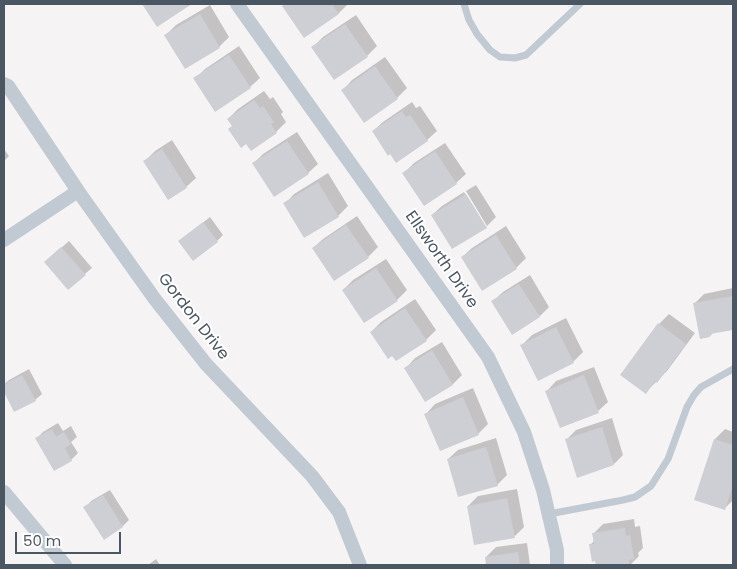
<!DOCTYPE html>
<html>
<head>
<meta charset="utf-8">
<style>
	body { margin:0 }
	#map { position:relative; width:737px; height:569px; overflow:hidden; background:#f5f3f3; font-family:Poppins,sans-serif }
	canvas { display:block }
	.frame { position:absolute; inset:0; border:5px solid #4a5661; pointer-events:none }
	.scale { position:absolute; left:15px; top:532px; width:106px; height:22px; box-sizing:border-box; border:2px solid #4a5661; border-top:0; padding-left:6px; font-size:15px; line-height:18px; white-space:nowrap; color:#4a5661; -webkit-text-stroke:4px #fff; paint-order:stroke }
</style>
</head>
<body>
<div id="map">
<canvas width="737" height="569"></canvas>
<div class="frame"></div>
<div class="scale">50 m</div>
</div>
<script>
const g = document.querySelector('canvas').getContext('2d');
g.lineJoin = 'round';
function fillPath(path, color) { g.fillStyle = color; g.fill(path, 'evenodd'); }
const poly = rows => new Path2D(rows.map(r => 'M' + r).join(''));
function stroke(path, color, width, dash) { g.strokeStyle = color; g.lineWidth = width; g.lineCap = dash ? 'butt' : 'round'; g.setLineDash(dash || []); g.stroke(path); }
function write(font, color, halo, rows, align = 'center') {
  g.font = font + ' Poppins,sans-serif'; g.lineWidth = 4; g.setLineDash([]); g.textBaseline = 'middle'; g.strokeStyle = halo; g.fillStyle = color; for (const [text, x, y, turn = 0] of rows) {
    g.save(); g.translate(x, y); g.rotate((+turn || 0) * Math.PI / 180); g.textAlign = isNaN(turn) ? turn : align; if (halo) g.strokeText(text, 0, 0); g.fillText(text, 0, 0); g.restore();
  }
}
fillPath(poly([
	[286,4,348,4,339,13,305,36,283,6],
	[210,5,229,37,219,47,166,35,176,25],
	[356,15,377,46,367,56,313,47,323,37],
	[239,46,260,78,250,87,195,79,205,69],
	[385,57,407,88,397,98,343,90,352,80],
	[264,91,270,99,273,97,283,112,281,114,286,122,276,132,251,149,228,119,238,109],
	[412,102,416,108,420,106,437,131,427,140,373,131,383,122],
	[297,132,318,164,308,173,253,164,263,154],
	[172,140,196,178,186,187,145,161,155,151],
	[445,143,466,174,456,183,404,173,414,163],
	[4,149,9,156,4,161],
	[328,173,348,206,338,216,285,204,294,194],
	[476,185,496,217,487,226,466,191],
	[464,192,485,226,487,226,452,247,432,215,442,206],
	[357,216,378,247,368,257,334,279,313,248,323,239],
	[210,217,223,235,217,241,180,241],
	[506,226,526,258,516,268,462,257,472,248],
	[69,241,92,268,68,288,52,256],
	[386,259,407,290,397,300,343,290,353,280],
	[530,275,549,307,540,316,493,301,503,292],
	[733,288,733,328,714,332,710,336,695,303,704,294],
	[415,299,436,330,426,340,371,332,381,322],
	[669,314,695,333,667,371,646,392,659,324],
	[566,318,583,352,573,362,522,345,532,335],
	[442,342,462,375,453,384,426,401,406,368,415,358],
	[594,367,608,402,598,411,547,391,556,381],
	[29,369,42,394,35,400,15,411,4,389,4,384,9,380],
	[473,388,488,424,478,434,426,414,435,404],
	[612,418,623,455,614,464,566,440,576,430],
	[58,423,63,431,71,426,77,437,71,442,78,453,71,460,37,438,43,432],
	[725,429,733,432,733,500,724,509,695,499,715,439],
	[496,438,507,475,497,485,448,459,458,450],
	[517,489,524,527,515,536,468,506,478,496],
	[110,490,129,520,123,526,104,538,85,508,91,501],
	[634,519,635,527,640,526,643,548,638,553,639,556,630,565,597,565,590,545,594,541,593,534,603,524],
	[527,543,530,565,487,565,486,557,496,547],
	[156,559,160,565,148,565]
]), '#0003');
fillPath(poly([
	[142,4,192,4,157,27],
	[285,4,332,4,339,14,304,38,282,6],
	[200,14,220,48,185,69,164,35],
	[345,24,368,57,334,80,311,47],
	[229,55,251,88,215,112,193,78],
	[375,66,398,99,364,123,341,90],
	[254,100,260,108,263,106,274,122,271,124,277,133,251,151,246,144,241,148,228,129,232,126,227,119],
	[402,111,406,117,410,115,428,141,396,163,390,154,388,156,372,131],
	[287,141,309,174,274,197,252,163],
	[162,149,187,188,168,200,143,161],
	[435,151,457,184,424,206,402,173],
	[318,182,339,217,304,238,283,203],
	[466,194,487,228,452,249,431,215],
	[203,222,218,242,193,261,178,241],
	[346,225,369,258,334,281,312,248],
	[496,235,517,269,482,291,461,257],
	[61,247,86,275,68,290,44,262],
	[376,268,398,301,364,323,342,290],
	[519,284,540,317,512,335,491,301],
	[733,296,733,330,710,334,710,337,700,339,693,303],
	[405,308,427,341,396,361,392,356,388,359,370,332],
	[658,323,686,344,657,383,655,381,646,394,620,375],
	[556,327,574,363,538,381,520,345],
	[432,350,453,385,425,402,404,368],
	[22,375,36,401,14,412,4,392,4,384],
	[584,375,599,413,560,428,545,391],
	[463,397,479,435,440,451,424,414],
	[602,427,614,465,577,478,565,439],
	[52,429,56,437,64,432,71,444,65,448,72,461,54,471,35,438],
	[714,439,733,445,733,485,725,510,694,500],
	[486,447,498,486,458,497,447,459],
	[103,495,123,527,104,540,83,507],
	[507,498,515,538,474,545,467,506],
	[625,528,626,536,630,535,634,559,629,560,629,565,596,565,595,561,592,562,589,544,594,544,592,533],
	[518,552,520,565,486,565,485,557]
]), '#cdcfd5');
stroke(poly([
	[464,4,469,20,477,34,490,50,500,57,515,58,526,55,580,4],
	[549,514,623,500,635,497,651,486,668,459,687,407,694,395,701,387,733,369]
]), '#c1cad2', 7);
stroke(poly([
	[237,4,488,357,524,432,543,490,557,550,557,565],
	[4,84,8,86,78,191,154,298,206,364,312,476,339,512,360,565],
	[4,240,78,191],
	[4,492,65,565]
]), '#c1cad2', 14);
write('16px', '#4a5661', '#fff', [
	["Ellsworth Drive",441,260,55],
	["Gordon Drive",193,317,52]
]);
</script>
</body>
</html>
